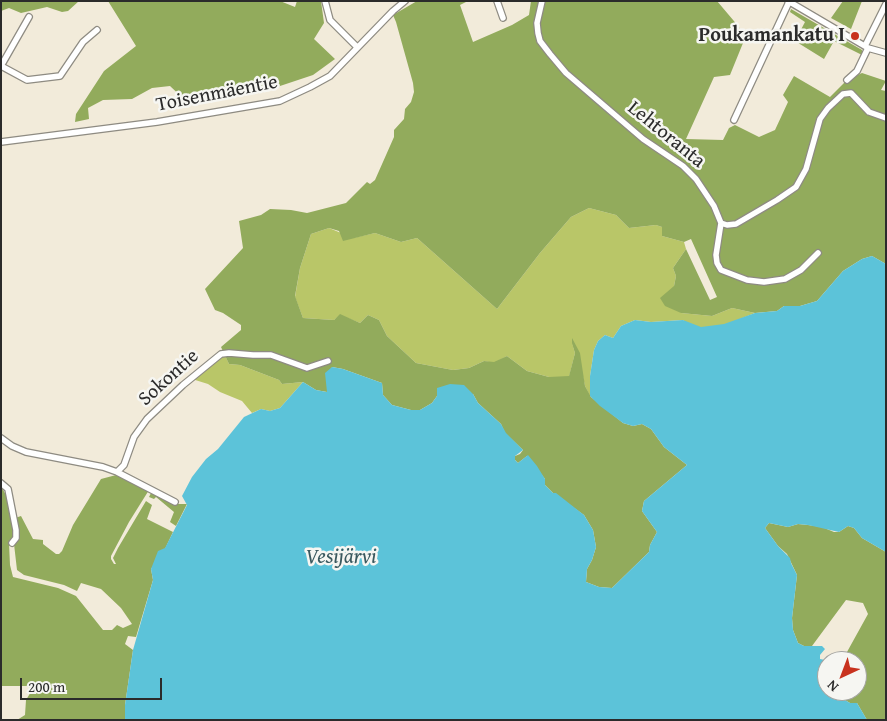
<!DOCTYPE html>
<html>
<head>
<meta charset="utf-8">
<style>
	body { margin:0 }
	#map { position:relative; width:887px; height:721px; overflow:hidden; background:#f2ebda; font-family:"Gentium Book Plus",serif }
	canvas { display:block }
	.frame { position:absolute; inset:0; border:2px solid #2b2b2b; pointer-events:none }
	.north { position:absolute; left:817px; top:651px; width:50px; height:50px; box-sizing:border-box; background:#f6f6f2; border:1px solid #a5a5a2; border-radius:50%; rotate:223deg; font-size:14px; font-weight:700; line-height:20px; text-align:center; color:#2b2b2b }
	.north::after { content:''; display:block; margin:auto; width:18px; height:22px; background:#c8321e; clip-path:polygon(50% 0,100% 100%,50% 72%,0 100%) }
	.scale { position:absolute; left:20px; top:678px; width:142px; height:22px; box-sizing:border-box; border:2px solid #2b2b2b; border-top:0; padding-left:6px; font-size:15px; line-height:18px; white-space:nowrap; color:#2b2b2b; -webkit-text-stroke:4px #f6f6f2; paint-order:stroke }
</style>
</head>
<body>
<div id="map">
<canvas width="887" height="721"></canvas>
<div class="frame"></div>
<div class="north">N</div>
<div class="scale">200 m</div>
</div>
<script>
const g = document.querySelector('canvas').getContext('2d');
g.lineJoin = 'round';
function fillPath(path, color) { g.fillStyle = color; g.fill(path, 'evenodd'); }
const poly = rows => new Path2D(rows.map(r => 'M' + r).join(''));
function stroke(path, color, width, dash) { g.strokeStyle = color; g.lineWidth = width; g.lineCap = dash ? 'butt' : 'round'; g.setLineDash(dash || []); g.stroke(path); }
function write(font, color, halo, rows, align = 'center') {
  g.font = font + ' "Gentium Book Plus",serif'; g.lineWidth = 5; g.setLineDash([]); g.textBaseline = 'middle'; g.strokeStyle = halo; g.fillStyle = color; for (const [text, x, y, turn = 0] of rows) {
    g.save(); g.translate(x, y); g.rotate((+turn || 0) * Math.PI / 180); g.textAlign = isNaN(turn) ? turn : align; if (halo) g.strokeText(text, 0, 0); g.fillText(text, 0, 0); g.restore();
  }
}
fillPath(poly([
	[589,208,616,215,629,228,656,225,662,227,662,236,684,242,686,249,673,268,676,276,674,286,681,313,712,316,732,308,755,313,702,334,683,320,651,322,635,320,621,326,613,338,605,335,598,341,594,350,590,376,590,396,585,386,582,372,572,343,575,353,569,377,549,377,527,371,507,356,494,363,484,361,469,368,453,370,416,363,387,336,379,320,368,315,360,323,340,315,334,320,303,318,295,297,300,268,311,234,329,228,353,238,375,233,401,242,417,238,497,309,540,253,571,217],
	[225,355,229,364,240,365,279,380,282,384,303,382,280,408,270,411,261,409,252,413,242,401,220,392,208,384,192,379,213,360]
]), '#b9c668');
fillPath(poly([
	[1,1,79,1,68,11,62,12,47,7,21,13,9,8,1,11],
	[108,1,280,1,295,7,297,1,321,1,324,23,314,39,335,59,313,75,268,90,188,103,170,86,152,88,132,99,103,100,88,108,89,119,75,122,76,114,104,71,136,46],
	[417,1,468,1,460,5,473,42,512,25,529,15,531,1,717,1,739,27,743,43,730,75,714,77,686,139,723,140,729,128,735,125,759,137,775,130,788,102,783,95,794,76,830,97,847,80,862,73,886,81,881,90,886,91,886,264,872,256,862,259,843,271,817,301,800,306,784,306,777,311,755,313,732,308,712,316,681,313,665,306,660,298,674,286,676,276,673,268,686,249,710,300,717,297,691,239,684,242,662,236,662,227,656,225,629,228,616,215,589,208,571,217,540,253,497,309,417,238,401,242,375,233,343,241,339,231,329,228,311,234,300,268,295,296,303,318,334,320,340,314,360,323,368,315,379,320,387,336,416,363,453,370,469,368,484,361,494,362,507,356,527,371,549,377,569,376,575,353,572,343,572,338,580,353,585,386,591,397,623,423,633,426,642,424,651,429,664,447,687,465,644,501,642,511,657,532,650,545,649,552,612,588,599,587,586,582,587,569,592,560,596,547,593,530,584,515,553,493,545,485,545,479,527,456,518,463,515,460,515,456,520,454,523,450,505,433,501,424,478,403,473,394,437,396,432,403,420,410,411,410,392,405,383,395,382,383,343,369,332,367,327,392,316,390,303,382,282,384,279,380,240,365,229,364,221,347,241,330,241,325,223,313,215,310,205,289,243,248,239,221,261,215,270,209,291,210,307,213,346,203,367,182,370,184,375,180,394,137,394,130,404,119,405,109,411,102,414,92,413,83,396,22,393,15],
	[843,1,862,1,851,29,831,18],
	[791,9,862,50,862,55,834,41,824,59,795,41,805,22,790,12],
	[120,474,149,490,129,522,111,556,111,559,114,564,116,564,113,558,118,548,146,501,152,505,147,519,173,532,165,549,151,569,153,580,136,637,128,636,125,644,133,650,125,705,125,720,17,720,25,715,26,700,32,690,27,686,1,686,1,486,7,497,13,530,13,537,9,543,10,565,13,577,58,588,76,596,103,630,112,630,117,625,123,628,132,624,121,608,101,589,81,583,77,591,64,585,24,575,17,570,14,544,15,518,21,516,33,539,43,540,43,544,56,554,59,554,62,551,73,525,101,479],
	[152,491,175,504,187,504,176,526,170,522,174,512,156,497,154,499,149,497],
	[769,523,788,527,798,524,808,525,822,527,834,532,839,532,848,526,854,528,862,538,886,552,886,720,867,720,857,703,850,703,838,696,835,691,857,691,857,661,842,661,868,614,863,603,846,600,812,646,804,646,798,643,793,630,792,618,797,575,787,554,778,546,765,528]
]), '#92ab5c');
fillPath(poly([
	[872,256,886,264,886,552,862,538,854,528,848,526,839,532,808,525,798,524,788,527,769,523,765,528,778,546,790,558,791,563,797,575,792,618,793,630,798,643,804,646,822,646,825,649,820,655,820,659,825,660,830,658,832,661,827,661,827,691,835,691,838,696,850,703,857,703,867,720,125,720,125,705,133,650,153,580,151,569,158,551,165,548,187,505,182,496,192,477,206,459,218,449,244,417,261,409,270,411,280,408,303,382,316,390,327,392,325,373,332,367,343,369,382,383,383,395,392,405,411,410,420,410,432,403,437,396,437,388,450,384,464,385,473,394,478,403,501,424,506,433,523,450,515,456,515,460,518,463,528,455,537,466,545,479,545,485,553,493,556,493,584,515,593,530,596,547,592,560,587,569,586,582,599,587,612,588,649,552,650,545,657,532,642,511,644,501,687,465,664,447,651,429,642,424,633,426,623,423,600,406,590,396,590,376,594,350,598,341,605,335,613,338,621,326,635,320,651,322,683,320,701,327,724,324,755,313,777,311,784,306,800,306,817,301,843,271,862,259]
]), '#5cc3d9');
const minor = poly([
	[325,1,330,20,357,47],
	[497,1,503,18],
	[542,1,537,23,538,33,540,41,550,54,566,73,643,139,683,166,696,179,714,206,721,223,727,225,736,224,777,200,796,187,806,169,820,119,828,108,843,94,851,93,869,112,886,118],
	[788,1,868,48,886,53],
	[865,46,886,4],
	[1,66,27,80,60,76,83,42,97,30],
	[1,66,29,17],
	[847,80,857,71,868,48],
	[734,120,789,2],
	[1,142,157,122,280,101,310,87,330,76,393,11,405,1],
	[721,223,716,255,717,263,721,270,747,280,764,282,785,279,801,270,818,253],
	[1,438,12,446,26,452,103,467,117,472,175,502],
	[117,472,124,465,134,437,147,419,183,385,221,354,229,353,253,355,271,355,307,368,328,361],
	[1,483,8,489,16,530,16,538,12,543]
]);
stroke(minor, '#8e8b82', 8);
stroke(minor, '#fff', 5.5);
for (const [x, y, r, color] of [
	[855,36,5,"#c8321e"]
]) { const dot = new Path2D(); dot.arc(x, y, r, 0, 2 * Math.PI); g.fillStyle = color; g.fill(dot); stroke(dot, '#f6f6f2', 2); }
write('bold 20px', '#2b2b2b', '#f6f6f2', [
	["Poukamankatu I",845,36]
], 'right');
write('20px', '#2b2b2b', '#f6f6f2', [
	["Toisenmäentie",217,94,-11],
	["Lehtoranta",666,135,39],
	["Sokontie",169,378,-42]
]);
write('italic 21px', '#3a595f', '#f6f6f2', [
	["Vesijärvi",341,558]
]);
</script>
</body>
</html>
